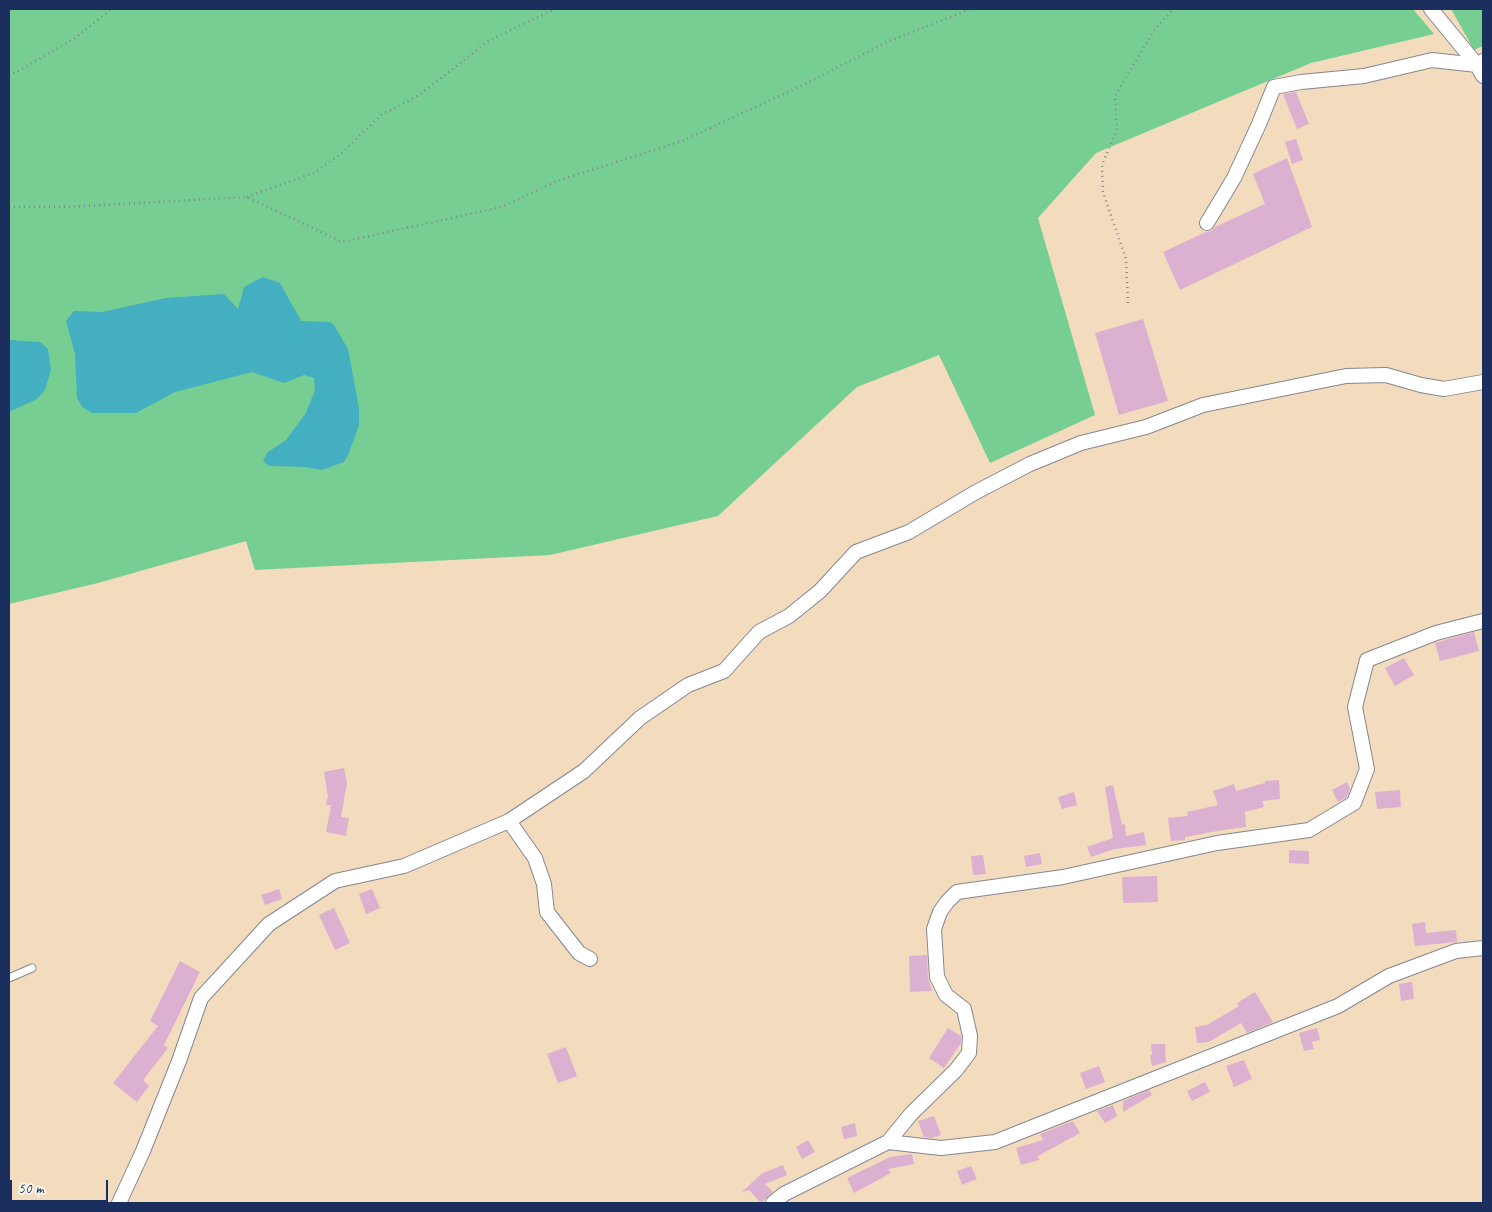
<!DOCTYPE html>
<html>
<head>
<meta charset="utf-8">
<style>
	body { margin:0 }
	#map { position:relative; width:1492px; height:1212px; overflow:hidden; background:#f3dcbd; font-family:Caveat,sans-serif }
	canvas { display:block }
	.frame { position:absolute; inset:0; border:10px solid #1b2f5e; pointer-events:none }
	.scale { position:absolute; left:10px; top:1180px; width:98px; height:22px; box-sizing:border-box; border:2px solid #1b2f5e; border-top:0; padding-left:6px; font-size:15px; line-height:18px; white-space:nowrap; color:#1b2f5e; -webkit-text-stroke:4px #fbf7ec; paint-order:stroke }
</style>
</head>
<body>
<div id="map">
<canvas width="1492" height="1212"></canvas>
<div class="frame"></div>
<div class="scale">50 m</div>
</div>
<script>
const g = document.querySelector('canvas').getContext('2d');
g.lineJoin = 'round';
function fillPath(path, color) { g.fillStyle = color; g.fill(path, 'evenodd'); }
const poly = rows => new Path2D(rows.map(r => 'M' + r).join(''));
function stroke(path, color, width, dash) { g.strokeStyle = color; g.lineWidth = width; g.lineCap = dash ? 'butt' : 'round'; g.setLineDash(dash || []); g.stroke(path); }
fillPath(poly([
	[9,9,1413,9,1434,34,1311,63,1096,153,1038,218,1095,415,990,463,939,355,857,387,718,516,550,555,255,570,246,541,98,583,9,604],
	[1451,9,1483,9,1483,46,1474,50]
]), '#77ce92');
fillPath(poly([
	[263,277,280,283,301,321,330,322,334,325,348,349,359,408,359,425,349,453,344,462,322,470,305,467,270,466,263,461,268,452,286,440,306,413,315,390,314,378,304,375,284,383,252,372,175,392,136,413,93,413,83,408,77,398,75,354,66,321,74,311,102,312,166,298,224,294,238,309,244,287],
	[9,340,40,342,48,349,51,370,45,390,37,399,9,412]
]), '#43afc0');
fillPath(poly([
	[1296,92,1309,124,1297,129,1283,94],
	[1296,139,1303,160,1292,164,1285,142],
	[1287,158,1312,227,1180,290,1163,252,1206,232,1211,231,1215,227,1265,204,1253,174],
	[1143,319,1168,401,1119,415,1095,333],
	[1474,632,1479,651,1440,661,1435,643],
	[1404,658,1414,675,1395,686,1385,668],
	[344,768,347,783,341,817,349,818,346,836,326,832,331,805,326,805,328,796,324,772],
	[1279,780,1280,799,1262,801,1264,807,1245,812,1246,827,1223,830,1185,837,1185,840,1171,841,1168,818,1188,816,1187,812,1218,805,1213,791,1234,784,1236,791,1265,783,1265,781],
	[1347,782,1350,789,1347,797,1338,802,1332,790],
	[1113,785,1122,825,1125,824,1126,836,1144,832,1146,845,1115,849,1091,857,1087,847,1113,838,1105,787],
	[1400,790,1401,807,1377,809,1375,792],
	[1074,792,1077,805,1062,809,1058,797],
	[1289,850,1309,851,1309,864,1289,863],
	[1040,853,1042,864,1026,867,1024,856],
	[983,855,986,874,973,875,971,856],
	[1157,876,1158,902,1123,903,1122,877],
	[279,889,282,899,265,905,261,895],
	[372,889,380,908,366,914,359,894],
	[334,908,350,943,335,950,319,915],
	[1425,922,1426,933,1456,930,1457,942,1415,946,1412,924],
	[927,955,928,978,932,991,910,992,909,956],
	[180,961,200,972,164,1045,168,1048,143,1080,149,1086,137,1102,113,1083,158,1026,150,1021],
	[1412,982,1414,999,1401,1001,1399,984],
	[1255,992,1273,1022,1247,1033,1241,1023,1209,1042,1197,1043,1195,1027,1207,1025,1239,1006,1237,1003],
	[948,1028,961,1036,961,1043,944,1068,929,1058],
	[1317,1028,1320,1040,1312,1042,1314,1049,1304,1051,1299,1033],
	[1151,1044,1165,1044,1166,1062,1152,1066,1150,1055,1152,1055],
	[566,1047,577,1076,558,1083,547,1054],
	[1244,1060,1252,1079,1234,1087,1226,1066],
	[1099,1066,1105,1082,1086,1089,1080,1073],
	[1205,1082,1210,1092,1192,1101,1187,1091],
	[1149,1090,1152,1095,1123,1112,1123,1101],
	[1113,1105,1117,1116,1105,1123,1097,1111],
	[934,1116,941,1135,932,1138,924,1137,918,1121],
	[1073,1121,1080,1133,1038,1156,1039,1160,1021,1165,1016,1148,1043,1140,1040,1134],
	[855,1123,857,1136,844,1139,841,1127],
	[808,1140,815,1152,802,1159,796,1147],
	[912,1154,914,1164,888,1169,891,1173,854,1193,847,1178,890,1157],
	[783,1165,787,1175,765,1184,773,1192,761,1203,749,1190,742,1192,761,1174],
	[971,1166,977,1179,962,1185,957,1171]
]), '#dcb0d0');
const lane = poly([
	[9,978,32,968]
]);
const street = poly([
	[1431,9,1477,65,1483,76],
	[1207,223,1234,178,1259,124,1274,87,1301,82,1364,76,1432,60,1477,65,1483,61],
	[509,821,535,858,544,884,547,912,579,953,590,959],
	[888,1142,911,1114,956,1070,969,1053,970,1036,964,1009,946,995,937,977,934,929,940,912,947,902,957,892,1063,877,1217,843,1309,830,1354,803,1367,769,1355,707,1367,660,1436,633,1483,621],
	[119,1203,143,1151,179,1061,201,998,269,924,335,881,404,866,509,821,584,771,640,718,688,685,724,671,759,632,789,616,820,591,856,552,909,532,976,492,1030,464,1081,443,1146,427,1203,405,1346,376,1386,375,1421,385,1444,389,1483,382],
	[773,1203,784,1194,888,1142,941,1148,995,1142,1338,1006,1389,976,1456,951,1483,948]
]);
stroke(lane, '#87868e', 9);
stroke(street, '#87868e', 16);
stroke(poly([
	[9,76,74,39,111,9],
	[247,197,316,172,343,152,381,115,419,95,490,40,555,9],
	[9,207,65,207,247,197,342,242,502,207,557,181,682,141,805,84,887,42,971,9],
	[1128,303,1126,259,1103,192,1102,165,1117,129,1115,96,1155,29,1173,9]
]), '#87868e', 2.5, [1, 4]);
stroke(lane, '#fff', 7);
stroke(street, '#fff', 14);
</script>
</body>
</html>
